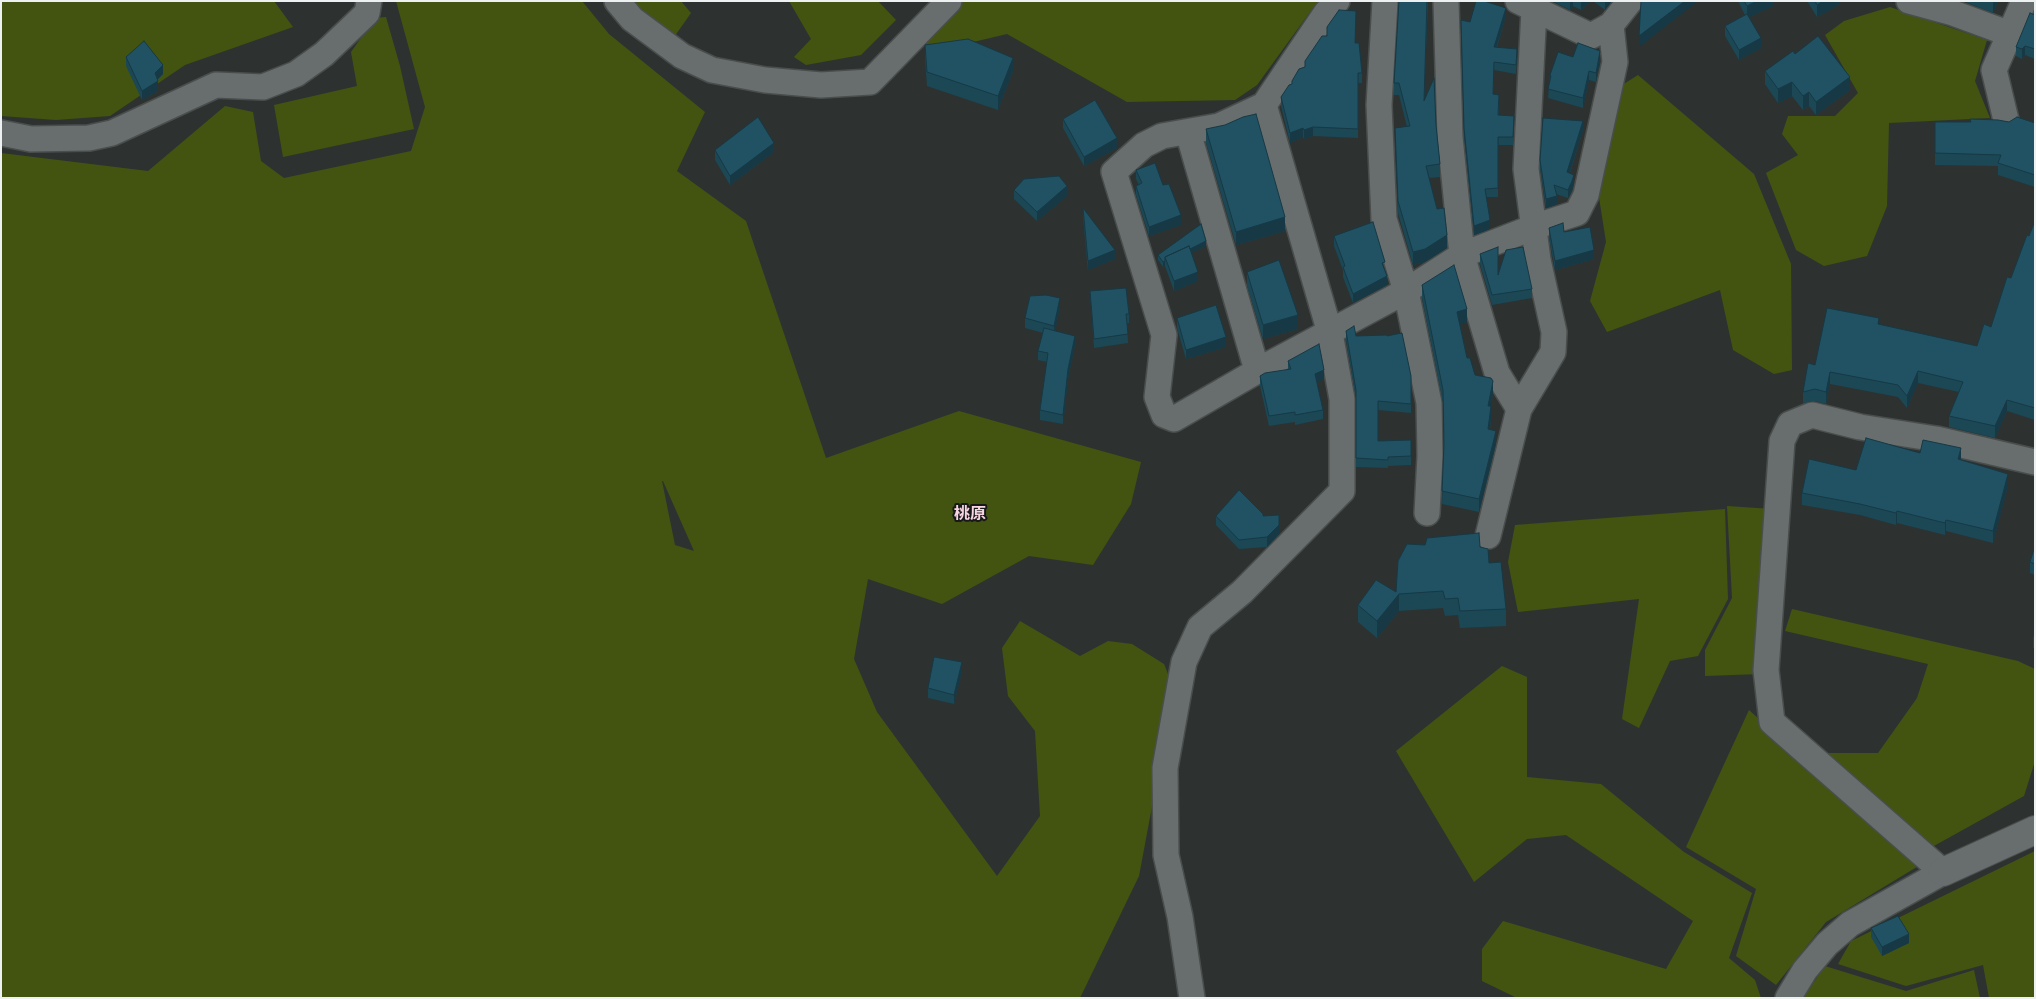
<!DOCTYPE html>
<html>
<head>
<meta charset="utf-8">
<style>
	body { margin:0 }
	#map { position:relative; width:2036px; height:999px; overflow:hidden; background:#2d3231; font-family:"Fira Sans Condensed",sans-serif }
	canvas { display:block }
	.frame { position:absolute; inset:0; border:2px solid #eef1f1; pointer-events:none }
</style>
</head>
<body>
<div id="map">
<canvas width="2036" height="999"></canvas>
<div class="frame"></div>
</div>
<script>
const g = document.querySelector('canvas').getContext('2d');
g.lineJoin = 'round';
function fillPath(path, color) { g.fillStyle = color; g.fill(path, 'evenodd'); }
const poly = rows => new Path2D(rows.map(r => 'M' + r).join(''));
function stroke(path, color, width, dash) { g.strokeStyle = color; g.lineWidth = width; g.lineCap = dash ? 'butt' : 'round'; g.setLineDash(dash || []); g.stroke(path); }
function write(font, color, halo, rows, align = 'center') {
  g.font = font + ' "Fira Sans Condensed","Noto Sans JP",sans-serif'; g.lineWidth = 4; g.setLineDash([]); g.textBaseline = 'middle'; g.strokeStyle = halo; g.fillStyle = color; for (const [text, x, y, turn = 0] of rows) {
    g.save(); g.translate(x, y); g.rotate((+turn || 0) * Math.PI / 180); g.textAlign = isNaN(turn) ? turn : align; if (halo) g.strokeText(text, 0, 0); g.fillText(text, 0, 0); g.restore();
  }
}
fillPath(poly([
	[3,1,274,1,293,27,185,65,110,116,56,120,1,116,1,4],
	[396,1,582,1,609,34,705,112,677,171,746,221,826,458,959,411,1141,462,1131,504,1093,565,1029,556,942,604,868,579,854,659,877,712,997,876,1040,816,1035,731,1008,696,1002,648,1020,621,1080,656,1108,641,1132,644,1164,664,1174,689,1139,876,1080,998,1,998,1,153,148,171,225,106,253,112,261,161,284,178,411,151,425,107],
	[662,481,663,481,694,551,675,545],
	[630,1,681,1,691,13,672,40],
	[789,1,878,1,896,20,861,55,806,65,794,57,811,39],
	[963,1,1318,1,1257,85,1235,100,1127,102,1007,34,931,52,923,42],
	[1890,7,1987,40,1975,81,1990,118,1889,123,1887,206,1867,256,1824,266,1796,250,1766,173,1798,155,1782,134,1788,116,1835,116,1858,93,1825,35,1844,21],
	[386,17,400,66,414,129,283,157,274,105,357,86,351,52,375,18],
	[1638,75,1754,174,1791,264,1792,370,1774,374,1733,350,1720,290,1607,332,1590,301,1606,242,1598,191,1619,87],
	[1727,506,1772,509,1760,674,1705,676,1705,650,1732,598],
	[1725,509,1728,599,1698,656,1670,661,1639,728,1622,719,1639,599,1518,612,1508,562,1515,525],
	[1792,609,2018,661,2035,669,2035,761,2024,796,1932,847,1826,753,1878,753,1917,698,1928,664,1785,631],
	[1502,666,1527,677,1527,777,1601,784,1684,852,1752,893,1729,958,1755,980,1761,998,1517,998,1482,981,1482,949,1503,921,1666,969,1693,921,1566,835,1527,839,1474,882,1396,751],
	[1749,710,1920,865,1826,922,1776,985,1736,956,1756,889,1686,847],
	[2035,851,2035,998,1989,998,1983,965,1906,986,1838,964,1851,941],
	[1825,966,1906,991,1974,970,1980,998,1803,998]
]), '#435411');
const minor = poly([
	[617,1,632,19,682,56,712,70,765,80,821,85,870,82,949,1],
	[1385,1,1379,105,1384,219,1406,291,1429,403,1430,456,1427,513],
	[1446,1,1450,137,1462,255,1497,373,1519,409],
	[1518,1,1591,36,1611,25,1630,1],
	[1909,1,1953,13,2010,34],
	[2006,120,1994,70,2024,1],
	[1188,132,1254,360,1264,367,1406,291,1462,255,1534,227,1577,213,1586,195,1615,62,1611,25],
	[1,133,31,139,89,138,112,133,216,85,263,87,296,74,324,54,367,13,369,1],
	[1264,367,1174,419,1164,415,1157,397,1164,335,1114,172,1144,145,1162,136,1219,126,1264,105,1326,13,1337,1],
	[1488,536,1519,409,1553,352,1554,332,1538,260,1526,169,1534,9],
	[1192,998,1180,917,1166,855,1165,768,1184,662,1200,627,1242,592,1342,491,1342,399,1330,333,1264,105],
	[1788,998,1805,970,1827,944,1850,924,1943,872,1772,722,1766,670,1782,441,1790,424,1812,415,1860,427,1936,439,2035,462]
]);
const tertiary = poly([
	[1943,872,2035,830]
]);
stroke(minor, '#494e4d', 28);
stroke(tertiary, '#494e4d', 30);
stroke(minor, '#686d6d', 25);
stroke(tertiary, '#686d6d', 28);
fillPath(poly([
	[1399,1,1428,1,1424,100,1436,125,1440,164,1440,177,1429,178,1447,248,1425,262,1413,265,1398,213,1395,128,1407,127,1399,95,1394,95,1394,83],
	[1552,1,1590,1,1581,10,1573,6,1570,10],
	[1593,1,1612,1,1605,10],
	[1738,1,1773,1,1773,6,1749,17,1761,48,1739,60,1725,36,1725,26,1745,15],
	[1807,1,1840,1,1840,4,1817,17],
	[1963,1,1998,1,1993,13],
	[2035,15,2035,59,2025,55,2022,59,2016,56,2016,47],
	[1506,16,1497,47,1517,57,1516,74,1494,70,1493,94,1499,104,1499,115,1514,125,1513,145,1498,145,1498,197,1486,197,1490,229,1474,235,1464,136,1461,20,1470,22],
	[1356,21,1355,43,1362,73,1362,83,1358,83,1358,138,1313,136,1304,139,1303,137,1290,143,1281,106,1281,97,1292,84,1292,81,1305,67],
	[925,45,1013,71,998,110,927,86,925,59],
	[1795,54,1850,90,1816,115,1809,106,1803,110,1792,96,1778,103,1765,84,1765,71],
	[126,57,163,74,157,80,158,91,142,100,126,66],
	[1573,57,1600,60,1596,82,1589,80,1583,108,1548,98,1550,75],
	[1063,119,1117,148,1084,166,1063,128],
	[1935,122,2035,123,2035,187,1998,175,1998,166,1935,165],
	[1206,129,1285,231,1236,245,1206,143],
	[1583,130,1570,173,1574,183,1572,190,1568,198,1556,194,1557,204,1546,208,1540,168,1540,160],
	[715,150,774,152,730,185,715,160],
	[1136,170,1163,185,1181,225,1149,236,1136,195,1136,186,1139,185,1136,179],
	[1014,190,1067,196,1037,221,1014,199],
	[1083,208,1115,259,1088,270,1083,218],
	[2035,221,2035,420,2007,411,1995,438,1949,427,1949,416,1959,392,1918,383,1907,408,1898,397,1830,384,1826,404,1815,401,1803,403,1803,392,1815,365,1879,325,1977,346,1991,327,2029,236],
	[1549,228,1564,232,1594,259,1555,270,1549,237],
	[1334,236,1385,270,1387,285,1353,303,1343,277,1343,270,1334,246],
	[1206,246,1191,253,1198,281,1174,291,1165,266,1163,267,1158,260,1158,255],
	[1480,254,1498,275,1532,289,1532,298,1492,305,1480,264],
	[1247,272,1298,329,1263,339,1247,286],
	[1422,285,1467,322,1460,324,1467,358,1475,375,1493,394,1490,406,1491,419,1490,429,1496,443,1479,512,1442,504,1444,447,1443,403,1422,298],
	[1090,291,1129,314,1129,323,1127,323,1128,343,1094,348],
	[1060,307,1055,331,1075,345,1068,379,1063,424,1040,420,1040,410,1047,362,1038,360,1038,351,1043,333,1025,328,1025,318],
	[1177,318,1226,347,1186,359,1177,328],
	[1346,331,1356,336,1411,376,1411,413,1378,410,1378,441,1411,440,1411,465,1388,466,1388,468,1356,467,1356,399,1346,340],
	[1288,361,1324,379,1317,383,1323,410,1323,419,1295,425,1295,422,1269,426,1260,386,1260,376,1288,370],
	[1920,453,1961,460,2008,486,1993,543,1946,531,1945,535,1897,523,1896,525,1860,515,1802,505,1802,493],
	[1216,516,1263,516,1279,534,1267,547,1239,549,1216,525],
	[1425,545,1480,547,1489,563,1506,609,1506,626,1460,628,1458,615,1445,616,1443,608,1399,611,1377,638,1358,622,1358,605,1396,592],
	[2035,546,2035,575,2030,573,2030,562],
	[2035,628,2035,648,2033,648,2033,636],
	[962,671,954,704,928,698,928,688],
	[1871,928,1909,943,1882,956,1871,937]
]), '#1c4755');
fillPath(poly([
	[1570,1,1573,1,1573,6,1570,10],
	[1581,1,1590,1,1581,10],
	[1605,1,1612,1,1605,10],
	[1685,1,1698,1,1639,47,1639,36],
	[1757,1,1773,1,1773,6,1747,18,1747,6],
	[1823,1,1840,1,1840,4,1817,17,1817,5],
	[1994,1,1998,1,1993,13,1993,3],
	[1506,8,1506,16,1494,55,1494,47],
	[1761,38,1761,48,1739,60,1739,50],
	[2025,46,2025,55,2022,59,2022,49],
	[1600,51,1600,60,1596,82,1596,73],
	[1013,58,1013,71,998,110,998,96],
	[163,65,163,74,155,82,155,73],
	[1589,71,1589,80,1583,108,1583,98],
	[1850,77,1850,90,1816,115,1816,102],
	[158,81,158,91,142,100,142,91],
	[1792,82,1792,96,1778,103,1778,89],
	[1809,92,1809,106,1803,110,1803,96],
	[1583,121,1583,130,1567,181,1567,172],
	[1313,127,1313,136,1304,139,1304,130],
	[1303,128,1303,137,1290,143,1290,133],
	[1117,138,1117,148,1084,166,1084,157],
	[774,143,774,152,730,185,730,176],
	[1574,175,1574,183,1572,190,1568,198,1568,190],
	[1067,186,1067,196,1037,221,1037,212],
	[1557,196,1557,204,1546,208,1546,199],
	[1181,215,1181,225,1149,236,1149,227],
	[1285,217,1285,231,1236,245,1236,232],
	[1490,220,1490,229,1474,235,1474,226],
	[1447,235,1447,248,1425,262,1413,265,1413,252],
	[1206,241,1206,246,1168,264,1166,260],
	[1115,250,1115,259,1088,270,1088,261],
	[1594,250,1594,259,1555,270,1555,261],
	[1165,261,1165,266,1163,267,1163,262],
	[1198,272,1198,281,1174,291,1174,281],
	[1387,276,1387,285,1353,303,1353,294],
	[1060,298,1060,307,1054,336,1054,326],
	[1467,309,1467,322,1457,325,1457,312],
	[1298,315,1298,329,1263,339,1263,325],
	[1075,336,1075,345,1068,379,1063,424,1063,415,1068,369],
	[1226,337,1226,347,1186,359,1186,350],
	[1324,370,1324,379,1315,384,1315,374],
	[1918,371,1918,383,1907,408,1907,396],
	[1830,372,1830,384,1826,404,1826,392],
	[1493,381,1493,394,1488,418,1488,406],
	[2007,400,2007,411,1995,438,1995,426],
	[1491,406,1491,419,1488,441,1488,429],
	[1496,431,1496,443,1479,512,1479,499],
	[1961,448,1961,460,1958,471,1958,459],
	[2008,474,2008,486,1993,543,1993,531],
	[1897,511,1897,523,1896,525,1896,513],
	[1946,520,1946,531,1945,535,1945,523],
	[1279,525,1279,534,1267,547,1267,537],
	[1399,594,1399,611,1377,638,1377,621],
	[962,662,962,671,954,704,954,695],
	[1909,934,1909,943,1882,956,1882,947]
]), '#163945');
const building = poly([
	[1399,1,1427,1,1424,101,1434,78,1436,125,1440,164,1426,166,1437,209,1444,208,1447,235,1425,249,1413,252,1398,201,1395,128,1410,126,1399,83,1394,83,1399,1],
	[1476,1,1484,1,1506,8,1494,47,1517,49,1516,65,1494,62,1493,94,1499,95,1498,115,1514,116,1513,137,1498,137,1498,188,1485,189,1490,220,1474,226,1464,128,1461,20,1470,22,1476,1],
	[1641,1,1685,1,1639,36,1641,1],
	[1744,1,1757,1,1747,6,1744,1],
	[1815,1,1823,1,1817,5,1815,1],
	[1339,10,1356,11,1355,43,1359,43,1362,73,1358,73,1358,129,1313,127,1304,130,1303,128,1290,133,1281,97,1289,85,1292,84,1292,81,1299,69,1305,67,1305,61,1322,36,1327,36,1327,27,1339,10],
	[2030,13,2035,15,2035,49,2025,46,2022,49,2016,47,2030,13],
	[1747,14,1761,38,1739,50,1725,26,1747,14],
	[1818,36,1850,77,1816,102,1809,92,1803,96,1792,82,1778,89,1765,71,1793,51,1795,54,1818,36],
	[968,39,1013,58,998,96,927,72,925,45,968,39],
	[144,41,163,65,155,73,158,81,142,91,126,57,144,41],
	[1578,43,1600,51,1596,73,1589,71,1583,98,1548,89,1551,76,1550,75,1558,52,1573,57,1578,43],
	[1095,100,1117,138,1084,157,1063,119,1095,100],
	[1256,114,1285,217,1236,232,1206,129,1225,125,1243,117,1256,114],
	[758,117,774,143,730,176,715,150,758,117],
	[2017,117,2035,123,2035,175,1998,163,2001,155,1935,153,1935,122,1971,122,1970,119,1998,120,2009,122,2017,117],
	[1543,118,1583,121,1567,172,1574,175,1572,181,1568,190,1554,185,1557,196,1546,199,1540,160,1543,118],
	[1155,163,1163,185,1169,184,1181,215,1149,227,1136,186,1142,183,1136,170,1155,163],
	[1059,176,1067,186,1037,212,1014,190,1024,179,1059,176],
	[1083,208,1115,250,1088,261,1083,208],
	[2035,221,2035,408,2007,400,1995,426,1949,416,1963,382,1918,371,1907,396,1898,385,1830,372,1826,392,1815,389,1803,392,1808,363,1815,365,1827,308,1879,318,1878,324,1977,346,1984,324,1991,327,2007,277,2011,278,2027,235,2029,236,2035,221],
	[1373,222,1385,262,1382,263,1387,276,1353,294,1343,267,1345,266,1334,236,1373,222],
	[1563,223,1564,232,1590,227,1594,250,1555,261,1549,228,1563,223],
	[1201,224,1206,241,1190,249,1189,246,1165,257,1165,261,1163,262,1158,255,1201,224],
	[1189,246,1198,272,1174,281,1165,257,1189,246],
	[1498,247,1498,275,1506,250,1523,247,1532,289,1492,295,1480,254,1498,247],
	[1279,260,1298,315,1263,325,1247,272,1279,260],
	[1454,265,1467,309,1457,312,1467,358,1470,358,1475,375,1491,378,1493,381,1488,406,1491,406,1488,429,1496,431,1479,499,1442,491,1444,444,1443,390,1422,285,1454,265],
	[1126,288,1129,314,1126,314,1128,334,1094,339,1090,291,1126,288],
	[1046,295,1060,298,1054,326,1025,318,1030,296,1046,295],
	[1216,305,1226,337,1186,350,1177,318,1216,305],
	[1354,326,1356,336,1386,335,1387,336,1402,333,1411,376,1411,404,1378,401,1378,441,1411,440,1411,456,1388,457,1388,460,1356,458,1356,390,1346,331,1354,326],
	[1044,328,1075,336,1068,369,1063,415,1040,410,1048,353,1038,351,1044,328],
	[1319,344,1324,370,1315,374,1323,410,1295,415,1295,412,1269,416,1260,376,1265,373,1291,369,1288,361,1319,344],
	[1866,438,1920,453,1923,440,1961,448,1958,459,2008,474,1993,531,1946,520,1945,523,1897,511,1896,513,1860,504,1802,493,1809,459,1856,470,1866,438],
	[1239,490,1263,514,1263,516,1279,515,1279,525,1267,537,1239,540,1216,516,1239,490],
	[1479,533,1480,547,1488,549,1489,563,1501,562,1506,609,1460,611,1458,598,1445,599,1443,591,1399,594,1377,621,1358,605,1376,580,1396,592,1398,561,1407,544,1425,545,1427,538,1479,533],
	[2035,546,2035,564,2030,562,2035,546],
	[2035,628,2035,637,2033,636,2035,628],
	[934,657,962,662,954,695,928,688,934,657],
	[1898,916,1909,934,1882,947,1871,928,1898,916]
]);
fillPath(building, '#205263');
stroke(building, '#163945', 1);
write('bold 16px', '#f7d5e1', '#171919', [
	["桃原",970,515]
]);
</script>
</body>
</html>
